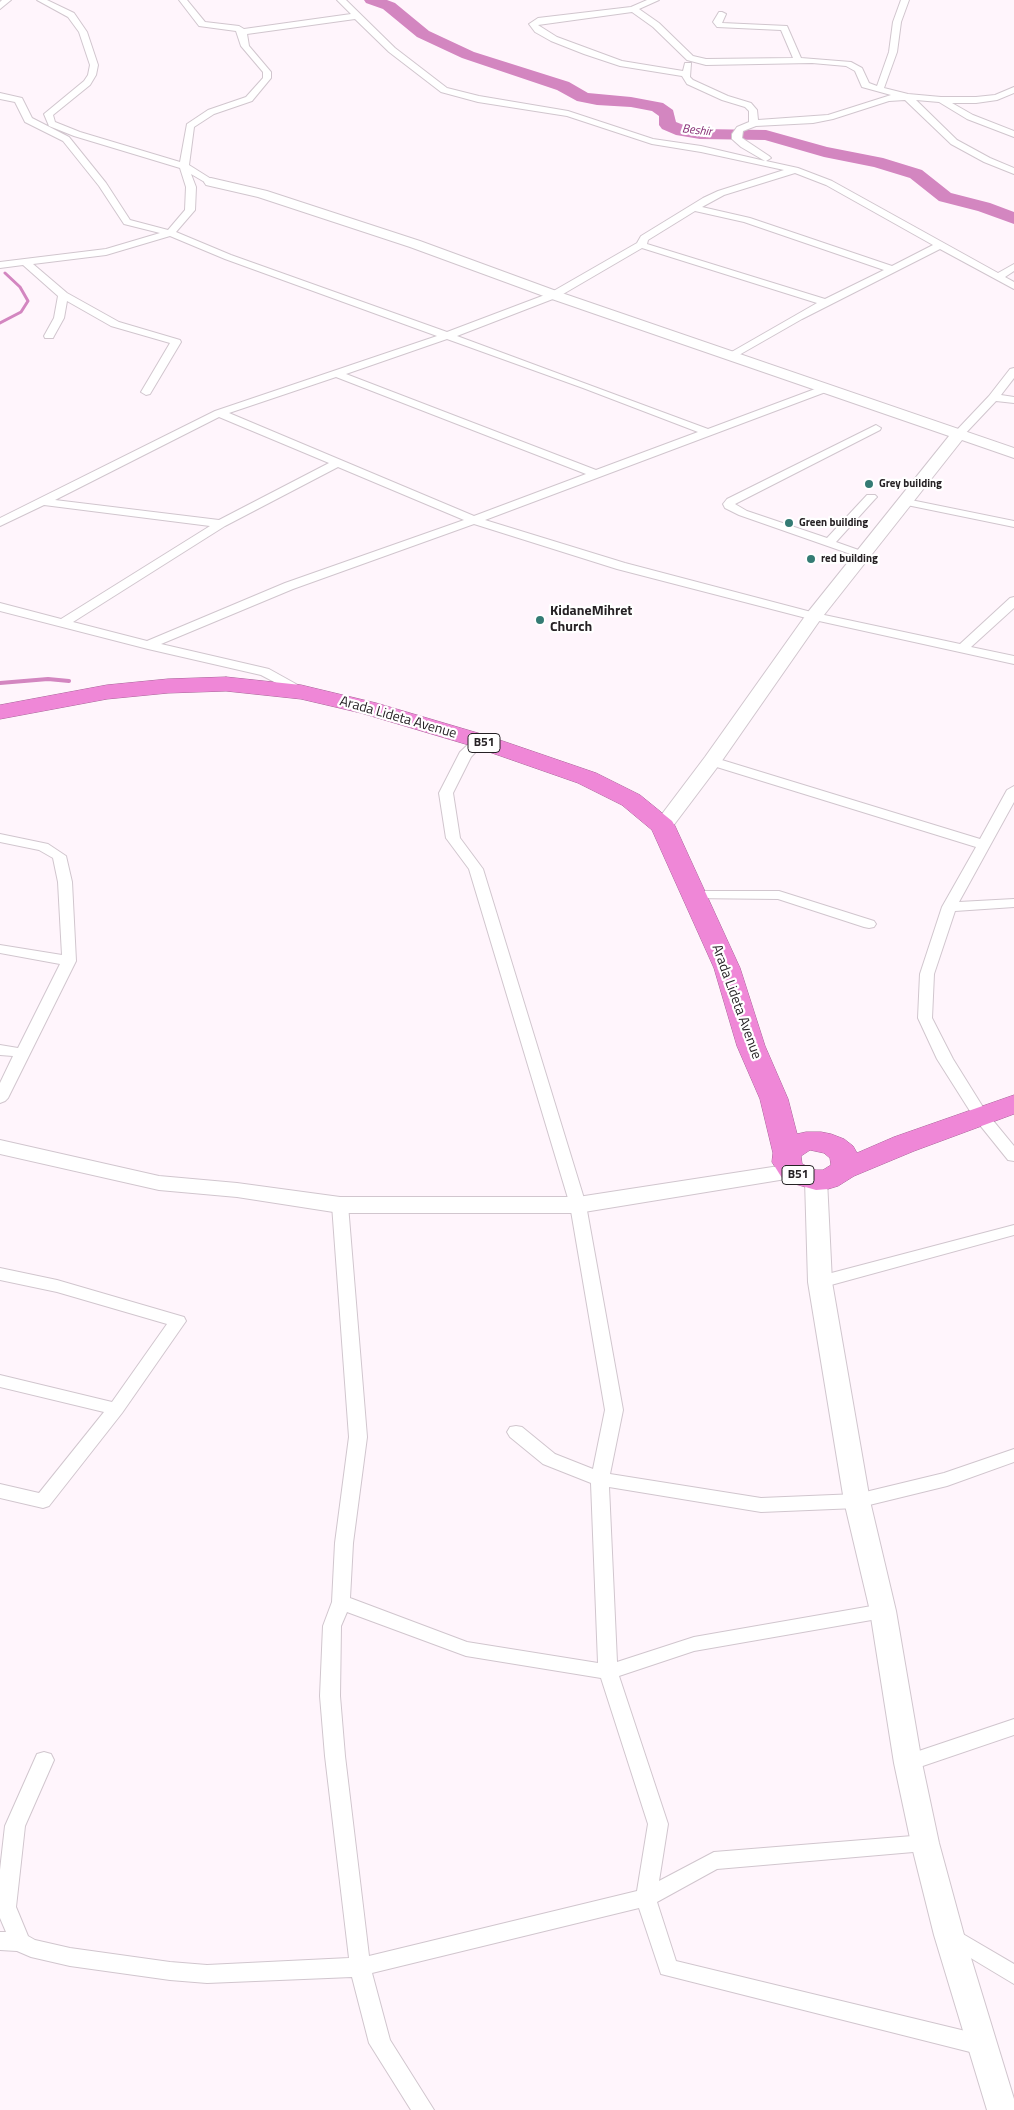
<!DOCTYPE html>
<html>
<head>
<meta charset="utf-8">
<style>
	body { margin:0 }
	canvas { display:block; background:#fff5fc }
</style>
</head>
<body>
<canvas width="1014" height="2110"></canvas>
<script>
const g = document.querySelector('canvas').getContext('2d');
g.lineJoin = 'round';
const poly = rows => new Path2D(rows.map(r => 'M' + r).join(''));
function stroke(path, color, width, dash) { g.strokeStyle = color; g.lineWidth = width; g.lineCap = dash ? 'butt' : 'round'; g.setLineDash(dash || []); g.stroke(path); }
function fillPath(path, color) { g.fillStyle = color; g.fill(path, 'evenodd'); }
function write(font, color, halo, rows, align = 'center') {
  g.font = font + ' "Titillium Web",sans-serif'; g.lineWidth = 4.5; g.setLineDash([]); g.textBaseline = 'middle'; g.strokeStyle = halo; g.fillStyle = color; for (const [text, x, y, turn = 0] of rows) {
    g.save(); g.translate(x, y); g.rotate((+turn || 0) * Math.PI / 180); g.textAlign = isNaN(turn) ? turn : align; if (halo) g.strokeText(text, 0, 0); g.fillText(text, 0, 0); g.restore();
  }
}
stroke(poly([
	[0,323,21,312,28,301,20,287,5,273]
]), '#d386c0', 3);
stroke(poly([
	[0,683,48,679,69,681]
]), '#d386c0', 4);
fillPath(poly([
	[364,0,387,0,395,3,429,31,474,52,569,82,588,93,631,97,663,103,673,110,676,122,686,126,700,129,766,130,827,147,883,158,922,170,951,193,990,203,1014,212,1014,224,978,211,939,201,910,178,874,167,824,157,765,140,700,139,676,135,662,129,659,125,659,116,652,111,631,107,597,105,577,101,557,90,462,58,417,37,383,9,366,3,364,0]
]), '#d386c0');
const street = poly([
	[2,0,11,0,0,9,0,2,2,0],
	[37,0,47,0,74,13,87,32,98,65,96,75,90,85,53,115,55,122,80,132,180,162,187,124,208,110,246,97,263,78,263,72,241,46,236,31,199,26,179,0,187,0,205,22,239,26,244,29,351,14,337,0,346,0,395,48,447,88,479,96,568,111,653,139,701,146,765,161,741,147,732,139,732,134,737,127,749,122,749,111,745,107,722,100,687,84,682,76,620,66,584,54,551,41,535,32,529,24,538,18,631,7,647,0,659,0,639,9,659,23,693,56,706,59,793,58,781,30,717,27,713,22,719,12,722,12,726,14,722,23,787,26,801,58,851,62,862,68,869,83,877,86,889,52,893,22,901,0,909,0,901,22,897,52,884,88,908,94,941,97,976,97,995,95,1014,87,1014,93,997,100,976,103,952,103,973,115,1014,131,1014,137,967,119,939,102,916,100,957,140,990,158,1014,168,1014,174,984,162,951,144,905,100,889,101,833,119,813,123,756,126,743,131,742,138,769,156,771,158,766,161,798,168,832,181,998,273,1014,264,1014,271,1005,277,1014,282,1014,289,940,249,802,319,732,359,727,356,728,354,817,303,642,248,558,297,457,336,708,429,823,386,827,385,832,388,831,390,485,520,625,563,815,613,960,644,1010,598,1014,597,1014,608,971,647,1014,656,1014,664,810,619,617,569,474,524,293,589,161,644,269,669,305,689,307,692,301,696,261,675,148,649,0,611,0,603,61,619,210,526,44,505,0,526,0,518,215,411,437,336,225,259,170,236,106,255,33,264,67,293,119,322,180,340,181,342,150,394,146,395,141,392,170,343,111,326,67,301,64,318,54,336,53,338,45,338,44,336,54,318,58,296,23,265,0,268,0,262,106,249,160,233,124,224,99,186,63,141,25,122,15,102,0,99,0,93,22,98,32,118,69,137,106,183,130,220,168,230,185,210,186,187,180,168,74,136,49,126,44,114,84,81,88,75,90,65,79,32,68,17,37,0],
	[632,12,653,27,687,60,706,65,812,63,846,66,855,71,862,87,891,95,828,115,758,120,757,110,751,103,728,96,693,80,690,77,691,63,685,63,683,71,622,61,557,37,538,25,632,12],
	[355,19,389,52,441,92,478,102,567,116,652,144,701,152,784,170,718,191,703,198,641,236,637,243,550,293,447,332,231,255,176,232,195,210,196,187,191,174,208,184,211,185,216,182,189,165,194,127,214,114,252,101,271,78,271,72,249,46,247,34,355,19],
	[795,173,826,185,933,245,892,266,750,218,702,207,724,195,795,173],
	[695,211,744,222,884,270,825,299,647,244,648,240,695,211],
	[447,339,583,388,698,432,596,470,346,374,447,339],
	[336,377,586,474,474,516,229,413,336,377],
	[219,417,329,463,219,520,55,500,219,417],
	[338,467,464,520,285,583,147,641,73,622,225,526,338,467],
	[1014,368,1014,378,1001,395,1014,397,1014,403,996,401,962,437,954,437,952,435,954,433,989,396,1010,369,1014,368],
	[876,425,881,428,880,430,735,504,747,511,827,538,867,495,875,495,877,497,875,499,836,542,867,553,869,555,867,557,859,557,739,515,725,508,723,504,727,499,876,425],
	[906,499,1014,521,1014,527,902,504,900,502,906,499],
	[480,737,486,741,471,757,453,793,460,838,483,869,586,1205,623,1410,610,1474,761,1498,857,1494,944,1473,1014,1449,1014,1462,947,1486,857,1508,761,1512,609,1487,617,1662,694,1637,883,1604,890,1606,892,1611,890,1616,883,1618,694,1651,619,1676,668,1824,659,1881,714,1852,925,1835,932,1837,935,1843,932,1849,925,1851,717,1869,657,1902,676,1961,982,2035,990,2038,993,2045,990,2052,982,2055,661,1974,639,1908,372,1973,390,2040,434,2110,411,2110,369,2043,352,1977,207,1983,170,1980,70,1966,31,1957,17,1951,0,1950,0,1932,6,1932,0,1918,0,1870,5,1826,37,1754,44,1752,51,1754,54,1760,25,1826,16,1907,28,1936,35,1940,70,1948,170,1962,207,1965,349,1958,325,1756,320,1696,323,1626,332,1602,335,1543,349,1437,332,1205,334,1201,340,1200,346,1201,348,1205,367,1437,353,1543,350,1598,467,1642,598,1663,591,1483,543,1464,510,1437,507,1432,510,1427,516,1426,522,1427,555,1454,593,1469,605,1410,570,1205,469,869,446,838,439,793,460,752,475,738,480,737],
	[347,1612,466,1656,601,1678,648,1824,637,1891,369,1956,345,1756,340,1696,341,1626,347,1612],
	[712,757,980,839,1007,790,1014,786,1014,802,959,902,1014,899,1014,907,955,911,934,974,932,1018,953,1059,986,1112,1014,1146,1014,1161,1008,1160,975,1119,937,1059,918,1018,920,974,942,907,976,847,707,764,705,761,712,757],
	[0,834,48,844,66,856,72,882,76,961,8,1098,5,1101,0,1103,0,1083,13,1056,0,1055,0,1045,18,1048,60,964,0,953,0,945,62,955,58,882,53,858,39,850,0,842,0,834],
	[694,891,779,891,874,921,876,924,874,927,869,928,864,927,778,899,689,898,687,895,689,892,694,891],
	[1014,1225,1014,1235,820,1288,814,1286,812,1282,814,1278,820,1276,1014,1225],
	[0,1268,57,1280,184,1317,186,1321,122,1413,49,1506,43,1508,0,1498,0,1484,39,1493,104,1412,0,1387,0,1375,112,1402,167,1324,57,1292,0,1280,0,1268],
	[1014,1719,1014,1735,908,1771,901,1769,898,1763,901,1757,1014,1719],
	[951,1927,1014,1964,1014,1984,944,1942,941,1936,944,1930,951,1927]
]);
const secondary = poly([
	[211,178,267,191,420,241,559,292,1014,448,1014,458,962,440,820,620,719,765,670,830,663,832,656,830,653,826,656,822,705,757,808,612,949,436,549,298,410,247,258,197,206,185,204,182,206,179,211,178],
	[0,1140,159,1176,237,1183,340,1197,578,1197,792,1164,800,1166,803,1171,800,1176,792,1178,578,1213,340,1213,237,1197,159,1190,0,1154,0,1140],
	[816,1173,824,1175,827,1180,832,1282,870,1501,896,1611,922,1763,939,1843,964,1935,1014,2099,1014,2110,987,2110,934,1935,911,1843,894,1763,870,1611,844,1501,808,1282,805,1180,808,1175,816,1173]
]);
const highway = poly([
	[226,677,301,685,376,703,488,736,596,773,640,795,672,821,675,826,740,968,765,1046,788,1099,797,1134,806,1132,821,1132,831,1134,844,1139,853,1146,857,1153,894,1137,1014,1095,1014,1114,914,1151,854,1176,838,1186,828,1189,816,1190,788,1182,782,1178,772,1162,773,1153,760,1099,737,1046,714,968,652,830,622,805,578,783,472,746,361,713,301,699,226,691,168,693,107,699,0,719,0,705,107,685,168,679,226,677],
	[810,1150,824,1153,830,1158,831,1165,823,1170,816,1170,802,1164,801,1156,810,1150]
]);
stroke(street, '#d1c6ce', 2);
stroke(secondary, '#d1c6ce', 2);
stroke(highway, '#a96499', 1);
fillPath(street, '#fff');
fillPath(secondary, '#fff');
fillPath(highway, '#ef87d7');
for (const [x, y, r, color] of [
	[869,484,5,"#347b74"],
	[789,523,5,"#347b74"],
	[811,559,5,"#347b74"],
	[540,620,5,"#347b74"]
]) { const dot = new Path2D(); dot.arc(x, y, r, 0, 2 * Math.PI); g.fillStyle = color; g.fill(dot); stroke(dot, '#fff', 2); }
write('bold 11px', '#262225', '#fff', [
	["Grey building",879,484],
	["Green building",799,523],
	["red building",821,559]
], 'left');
write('italic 12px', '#862d75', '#fff', [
	["Beshir",697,131,6]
]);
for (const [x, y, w] of [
	[484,743,32],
	[798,1175,32]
]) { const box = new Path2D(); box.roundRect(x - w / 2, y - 9.5, w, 19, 4); g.fillStyle = '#fff'; g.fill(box); stroke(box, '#262225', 1); }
write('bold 12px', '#262225', null, [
	["B51",484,743],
	["B51",798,1175]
]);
write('bold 14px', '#262225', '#fff', [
	["KidaneMihret",550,612],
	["Church",550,628]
], 'left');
write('14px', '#262225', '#fff', [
	["Arada Lideta Avenue",398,718,16],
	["Arada Lideta Avenue",736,1002,70]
]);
</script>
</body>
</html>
